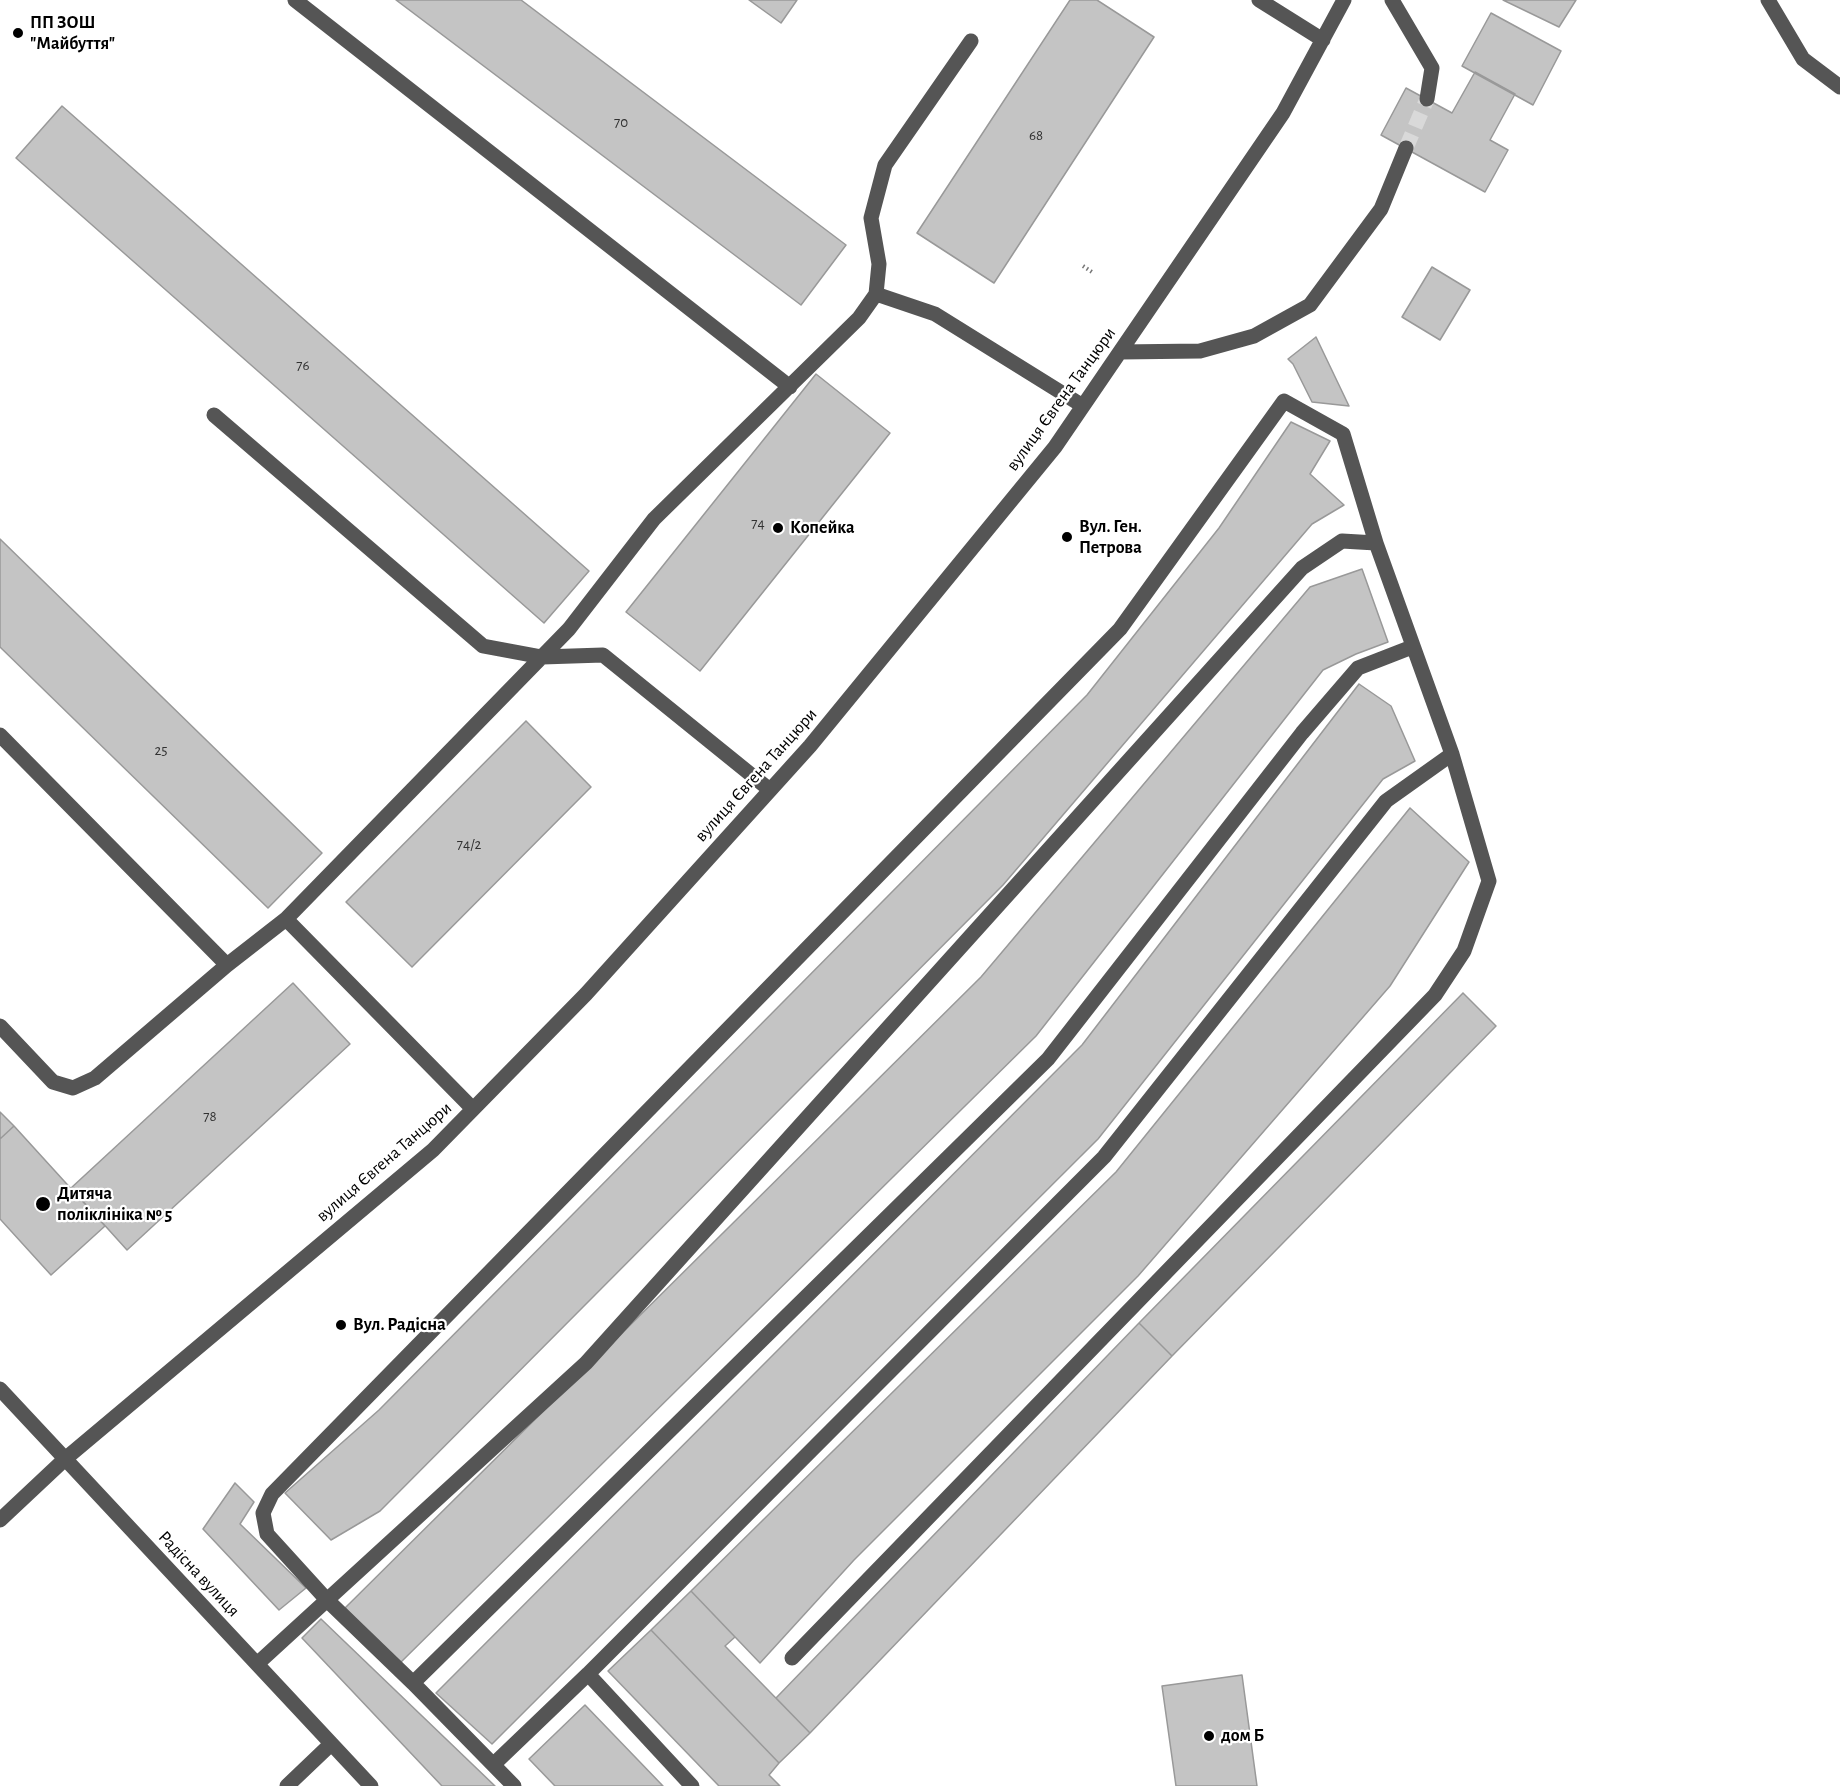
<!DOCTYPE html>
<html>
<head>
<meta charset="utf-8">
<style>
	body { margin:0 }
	canvas { display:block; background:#fff }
</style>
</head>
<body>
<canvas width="1840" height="1786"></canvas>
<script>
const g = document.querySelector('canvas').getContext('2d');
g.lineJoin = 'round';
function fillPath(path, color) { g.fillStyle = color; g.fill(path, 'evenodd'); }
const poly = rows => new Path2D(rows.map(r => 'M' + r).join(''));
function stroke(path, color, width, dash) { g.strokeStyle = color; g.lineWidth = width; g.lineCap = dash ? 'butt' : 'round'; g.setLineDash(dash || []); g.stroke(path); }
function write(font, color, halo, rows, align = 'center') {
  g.font = font + ' "Alegreya Sans",sans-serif'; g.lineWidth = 4.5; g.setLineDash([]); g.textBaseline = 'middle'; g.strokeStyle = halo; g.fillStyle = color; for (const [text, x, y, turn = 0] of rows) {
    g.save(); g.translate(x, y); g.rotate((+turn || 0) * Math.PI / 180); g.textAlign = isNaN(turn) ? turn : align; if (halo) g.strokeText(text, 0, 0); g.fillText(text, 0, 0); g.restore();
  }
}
const building = poly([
	[396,0,521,0,846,245,801,305,396,0],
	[749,0,797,0,781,23,749,0],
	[1070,0,1097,0,1154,37,994,283,917,233,1070,0],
	[1503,0,1576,0,1559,27,1503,0],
	[1491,13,1561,51,1533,105,1462,66,1491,13],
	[1475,72,1515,94,1490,140,1508,150,1485,192,1381,135,1406,88,1452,113,1475,72],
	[62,106,589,571,544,623,16,158,62,106],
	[1432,267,1470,290,1440,340,1402,317,1432,267],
	[1316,337,1349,406,1312,402,1293,364,1288,359,1316,337],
	[816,374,890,433,700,671,626,612,816,374],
	[1291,422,1330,441,1310,474,1344,505,1312,524,1003,885,380,1511,331,1540,285,1493,379,1410,1087,695,1219,528,1291,422],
	[0,539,322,853,268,908,0,647,0,539],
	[1362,569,1388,642,1356,654,1323,670,1036,1036,400,1663,345,1608,981,977,1310,587,1362,569],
	[1359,684,1391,706,1415,761,1383,779,1098,1139,492,1744,436,1693,1082,1045,1359,684],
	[526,721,591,787,412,967,346,902,526,721],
	[1410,808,1469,862,1390,986,1138,1276,854,1560,760,1663,691,1591,1116,1172,1410,808],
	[293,983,350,1044,127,1250,71,1188,293,983],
	[1463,993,1496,1026,1172,1356,1139,1323,1463,993],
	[0,1112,14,1126,0,1139,0,1112],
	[14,1126,105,1226,51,1275,0,1219,0,1139,14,1126],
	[1139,1323,1172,1356,810,1733,776,1698,1139,1323],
	[235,1483,254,1502,240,1524,306,1588,279,1610,203,1529,235,1483],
	[691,1591,735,1637,725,1646,810,1733,779,1763,651,1630,691,1591],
	[321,1619,495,1786,442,1786,302,1638,321,1619],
	[651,1630,779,1763,769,1775,780,1786,719,1786,608,1671,651,1630],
	[1242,1675,1257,1786,1176,1786,1162,1686,1242,1675],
	[585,1705,663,1786,555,1786,529,1759,585,1705]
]);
fillPath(building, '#c4c4c4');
stroke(building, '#999', 1.5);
stroke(poly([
	[1406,148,1427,99]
]), '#d9d9d9', 15, [15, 8]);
stroke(poly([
	[1083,266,1092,272]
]), '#777', 4, [1.5, 3]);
stroke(poly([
	[295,0,790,387],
	[1259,0,1323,40],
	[1392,0,1432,68,1427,99],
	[1768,0,1803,59,1840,87],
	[876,294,935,314,1083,406],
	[1120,352,1200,351,1254,336,1310,305,1381,209,1406,148],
	[214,415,483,646,542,657,603,655,770,790],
	[0,735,227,965],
	[286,919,473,1109],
	[0,1026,53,1082,73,1088,95,1078,227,965,286,919,569,629,654,519,859,318,876,294,879,264,871,218,885,165,971,41],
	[0,1389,371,1786],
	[0,1520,65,1459,433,1150,586,994,810,746,1055,447,1283,113,1344,0],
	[257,1664,586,1363,1302,568,1342,541,1376,543,1452,754,1489,881,1464,951,1435,995,792,1658],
	[588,1674,692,1786],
	[413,1683,1048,1059,1302,733,1358,668,1412,647],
	[494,1764,588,1674,1104,1157,1386,801,1452,754],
	[287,1786,331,1744],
	[514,1786,413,1683,327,1600,267,1534,263,1513,272,1494,1120,629,1284,401,1343,434,1376,543]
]), '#555', 15);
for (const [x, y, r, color] of [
	[18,33,6,"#000"],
	[778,528,6,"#000"],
	[1067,537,6,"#000"],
	[43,1204,8,"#000"],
	[341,1325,6,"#000"],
	[1209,1736,6,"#000"]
]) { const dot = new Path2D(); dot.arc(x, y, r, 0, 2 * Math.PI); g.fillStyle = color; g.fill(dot); stroke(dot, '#fff', 2); }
write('15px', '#313131', null, [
	["70",621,122],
	["68",1036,135],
	["76",303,365],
	["74",758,523],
	["25",161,750],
	["74/2",469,844],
	["78",210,1116]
]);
write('bold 18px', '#000', '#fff', [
	["ПП ЗОШ",30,23],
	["\"Майбуття\"",30,44],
	["Вул. Ген.",1079,527],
	["Петрова",1079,548],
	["Копейка",790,528],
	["Дитяча",57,1194],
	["поліклініка № 5",57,1215],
	["Вул. Радісна",353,1325],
	["дом Б",1221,1736]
], 'left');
write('18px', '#000', '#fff', [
	["вулиця Євгена Танцюри",1061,399,-54],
	["вулиця Євгена Танцюри",756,775,-48],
	["вулиця Євгена Танцюри",384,1162,-41],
	["Радісна вулиця",199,1574,47]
]);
</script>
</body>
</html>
